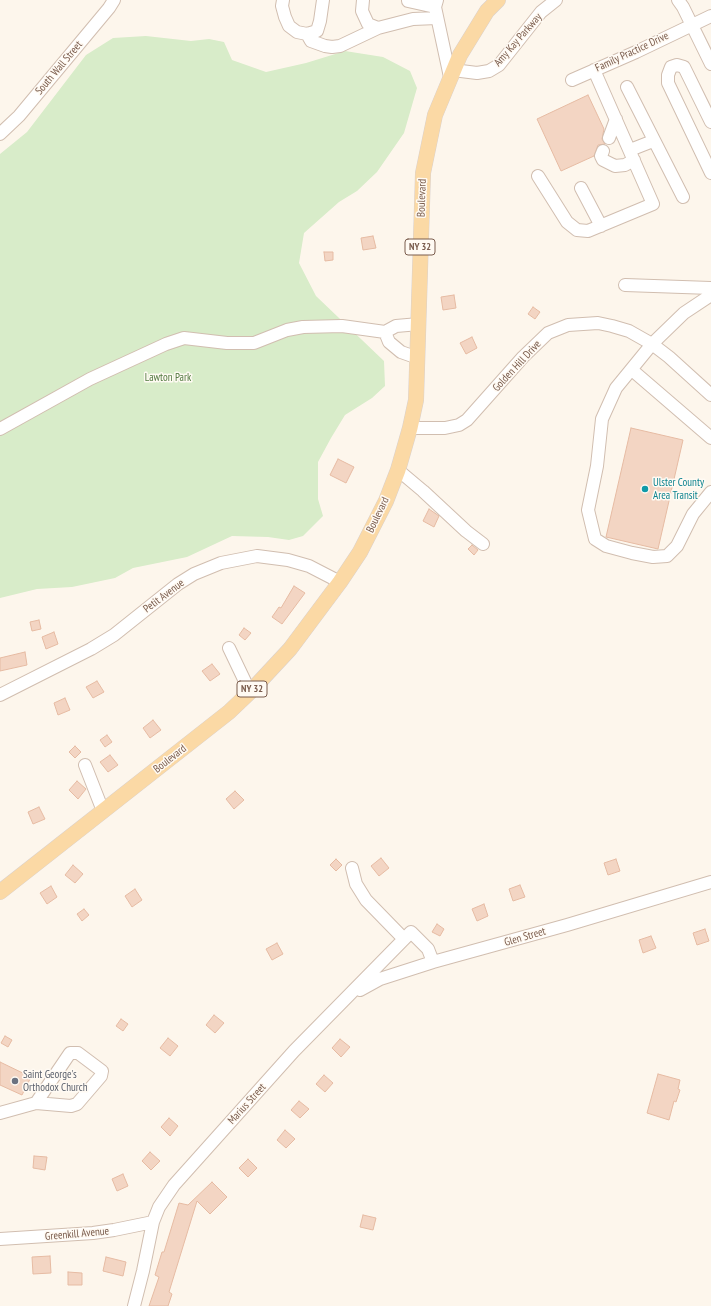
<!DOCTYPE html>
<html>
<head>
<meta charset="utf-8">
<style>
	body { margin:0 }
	canvas { display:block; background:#fdf6ec }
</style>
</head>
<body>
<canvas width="711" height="1306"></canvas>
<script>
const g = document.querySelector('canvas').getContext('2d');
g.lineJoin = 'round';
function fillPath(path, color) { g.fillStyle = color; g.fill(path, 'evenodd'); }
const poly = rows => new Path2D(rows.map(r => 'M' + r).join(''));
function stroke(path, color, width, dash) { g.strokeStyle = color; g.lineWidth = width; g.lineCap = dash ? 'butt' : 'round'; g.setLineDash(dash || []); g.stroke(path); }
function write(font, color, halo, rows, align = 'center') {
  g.font = font + ' "PT Sans Narrow",sans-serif'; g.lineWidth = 3; g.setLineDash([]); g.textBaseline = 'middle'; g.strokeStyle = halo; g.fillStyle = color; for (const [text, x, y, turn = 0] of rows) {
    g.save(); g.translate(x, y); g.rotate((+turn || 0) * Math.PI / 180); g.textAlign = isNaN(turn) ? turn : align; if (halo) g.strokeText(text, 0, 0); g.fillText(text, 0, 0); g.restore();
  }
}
fillPath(poly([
	[146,36,191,41,209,39,224,42,232,60,266,72,306,63,345,51,383,57,410,71,417,88,404,133,377,172,357,191,339,202,304,233,299,263,316,296,384,361,385,386,372,398,345,415,331,438,318,462,318,499,323,516,303,536,289,540,268,537,232,536,187,557,133,568,115,578,72,587,37,589,0,598,0,154,27,132,86,55,113,38]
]), '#d8ecc9');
const building = poly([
	[588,95,604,129,602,139,605,144,598,145,594,156,561,171,537,119,588,95],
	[373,236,376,248,363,250,361,238,373,236],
	[324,252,333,252,333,260,325,261,324,252],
	[454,295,456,308,443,310,441,297,454,295],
	[533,307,540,312,535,319,528,314,533,307],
	[472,337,477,348,466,354,460,343,472,337],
	[631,428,683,440,658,549,606,537,631,428],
	[338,459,354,467,346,483,330,475,338,459],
	[429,509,439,516,434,527,423,521,429,509],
	[472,545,478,550,474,555,468,549,472,545],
	[294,586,305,593,282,624,272,617,279,607,281,608,294,586],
	[39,620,41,629,32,631,30,622,39,620],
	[244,628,251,633,245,640,239,635,244,628],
	[54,632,58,644,46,649,42,637,54,632],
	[25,652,27,665,0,671,0,658,25,652],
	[212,664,220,674,210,681,202,671,212,664],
	[97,681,104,692,93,698,86,687,97,681],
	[65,698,70,710,58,715,54,703,65,698],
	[153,720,161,730,150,738,143,728,153,720],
	[107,735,112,742,105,747,100,740,107,735],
	[75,746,81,752,75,758,69,752,75,746],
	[110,755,118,765,108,772,100,762,110,755],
	[77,781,86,789,78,799,69,790,77,781],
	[235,791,244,800,234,809,226,799,235,791],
	[39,807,45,819,33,824,28,812,39,807],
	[381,858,389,868,379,876,371,866,381,858],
	[336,859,342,865,336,871,330,865,336,859],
	[616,859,620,871,608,875,604,863,616,859],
	[73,865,83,874,75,883,65,875,73,865],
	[520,885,525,897,513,901,509,889,520,885],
	[51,886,57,897,47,904,40,893,51,886],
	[135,889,142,900,132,907,125,896,135,889],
	[484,904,488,916,477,921,472,909,484,904],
	[84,909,89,915,82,921,77,914,84,909],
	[437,924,444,929,440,936,432,932,437,924],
	[705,929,709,941,697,945,693,933,705,929],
	[651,936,656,948,643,953,639,940,651,936],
	[277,943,283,954,272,960,266,949,277,943],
	[214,1015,224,1023,215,1033,206,1025,214,1015],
	[121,1019,128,1024,123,1031,116,1026,121,1019],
	[5,1036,12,1040,8,1047,1,1043,5,1036],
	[168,1038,178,1046,170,1056,160,1048,168,1038],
	[340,1039,350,1047,341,1057,332,1048,340,1039],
	[0,1062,31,1077,22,1095,0,1085,0,1062],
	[658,1074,680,1080,678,1089,680,1090,676,1102,674,1101,669,1120,647,1113,658,1074],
	[324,1075,333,1083,325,1092,316,1084,324,1075],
	[299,1101,309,1109,300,1118,291,1110,299,1101],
	[169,1118,178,1126,170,1136,161,1127,169,1118],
	[285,1130,295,1139,286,1148,277,1140,285,1130],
	[150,1152,160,1161,151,1170,142,1161,150,1152],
	[34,1156,47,1157,45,1170,33,1168,34,1156],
	[248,1159,257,1168,248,1177,239,1168,248,1159],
	[123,1174,128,1186,117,1191,112,1179,123,1174],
	[212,1182,227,1197,210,1214,197,1201,169,1292,172,1294,168,1306,149,1306,159,1277,155,1275,162,1252,164,1252,179,1203,188,1205,212,1182],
	[363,1215,376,1218,373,1230,360,1227,363,1215],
	[50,1256,51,1273,33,1274,32,1257,50,1256],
	[106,1257,126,1262,123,1276,103,1271,106,1257],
	[68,1272,82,1273,82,1285,68,1285,68,1272]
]);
fillPath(building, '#f3d5c3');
stroke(building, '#e6bba3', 1);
const minor = poly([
	[283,0,282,6,285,17,289,26,297,32,307,34,317,31,320,21,323,0],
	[363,0,362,11,368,24,378,28,413,19,437,18],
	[409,0,408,1,435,7],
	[437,0,435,7,450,77],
	[678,0,683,7,711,64],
	[307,34,311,41,325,46,332,47,340,46,378,28],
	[453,70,477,73,489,71,499,65,541,12,556,0],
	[572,80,636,52,711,16],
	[627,87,683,197],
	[711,122,684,67,677,65,671,67,668,75,668,83,711,173],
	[0,134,19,116,109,8,114,0],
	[609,138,616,119],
	[630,150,653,141],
	[603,151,601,156,603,160,615,166,625,165,634,160],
	[538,176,567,222,577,230,588,231,653,204,594,70],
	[581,188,601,226],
	[625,285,711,288],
	[711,295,684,313,652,344,616,388,602,419,597,466,588,510,595,539,606,546,632,553,653,557,667,556,677,546,693,514,711,492],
	[385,332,389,342,401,352,418,358],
	[632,370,711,438],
	[410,428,445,428,459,425,467,420,523,357,548,333,568,325,598,323,612,326,629,331,652,344,669,357,711,395],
	[0,429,90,379,166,344,184,338,227,343,254,343,287,330,303,327,342,326,385,332,396,326,419,324],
	[398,470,423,491,466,531,483,544],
	[229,648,250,692],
	[0,695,91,649,114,635,178,584,194,574,221,563,257,556,288,560,309,566,340,582],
	[85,765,103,811],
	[352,868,356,884,366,900,404,939],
	[360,990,380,979,433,962,567,925,711,882],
	[0,1113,36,1103,71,1106,77,1104,101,1076,102,1071,78,1053,70,1053,36,1103],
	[0,1239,93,1233,114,1230,153,1222],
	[134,1306,143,1271,153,1222,159,1207,174,1185,294,1051,411,932,428,949,433,962]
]);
const major = poly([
	[0,892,229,712,250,692,290,649,340,582,360,552,386,501,398,470,410,428,416,400,423,173,435,115,460,55,487,11,498,0]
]);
stroke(minor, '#d1beb0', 14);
stroke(major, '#dad1cd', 16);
stroke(minor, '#fff', 12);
stroke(major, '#fbd9a5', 15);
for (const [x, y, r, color] of [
	[645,489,4,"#0f9aa8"],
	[15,1081,4,"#6b7280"]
]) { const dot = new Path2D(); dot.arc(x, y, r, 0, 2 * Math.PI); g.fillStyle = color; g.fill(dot); stroke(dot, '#fffaf3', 1.5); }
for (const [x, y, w] of [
	[420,247,30],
	[252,689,30]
]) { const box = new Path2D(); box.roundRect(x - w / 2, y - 8, w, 16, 3); g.fillStyle = '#fffaf3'; g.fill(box); stroke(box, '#7a5c4d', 1); }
write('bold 10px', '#7a5c4d', null, [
	["NY 32",420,247],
	["NY 32",252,689]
]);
write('11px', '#7a5c4d', '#fffaf3', [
	["Amy Kay Parkway",518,40,-49],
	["Family Practice Drive",632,52,-25],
	["South Wall Street",59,68,-50],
	["Boulevard",422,198,-88],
	["Golden Hill Drive",517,366,-47],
	["Boulevard",378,515,-64],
	["Petit Avenue",164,596,-37],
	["Boulevard",170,759,-38],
	["Glen Street",525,937,-16],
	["Marius Street",247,1104,-48],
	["Greenkill Avenue",77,1234,-5]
]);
write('11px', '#537a41', '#fffaf3', [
	["Lawton Park",168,378]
]);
write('11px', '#0d838f', '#fffaf3', [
	["Ulster County",653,483],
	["Area Transit",653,496]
], 'left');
write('11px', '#5b616d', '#fffaf3', [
	["Saint George's",23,1075],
	["Orthodox Church",23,1088]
], 'left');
</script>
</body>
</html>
